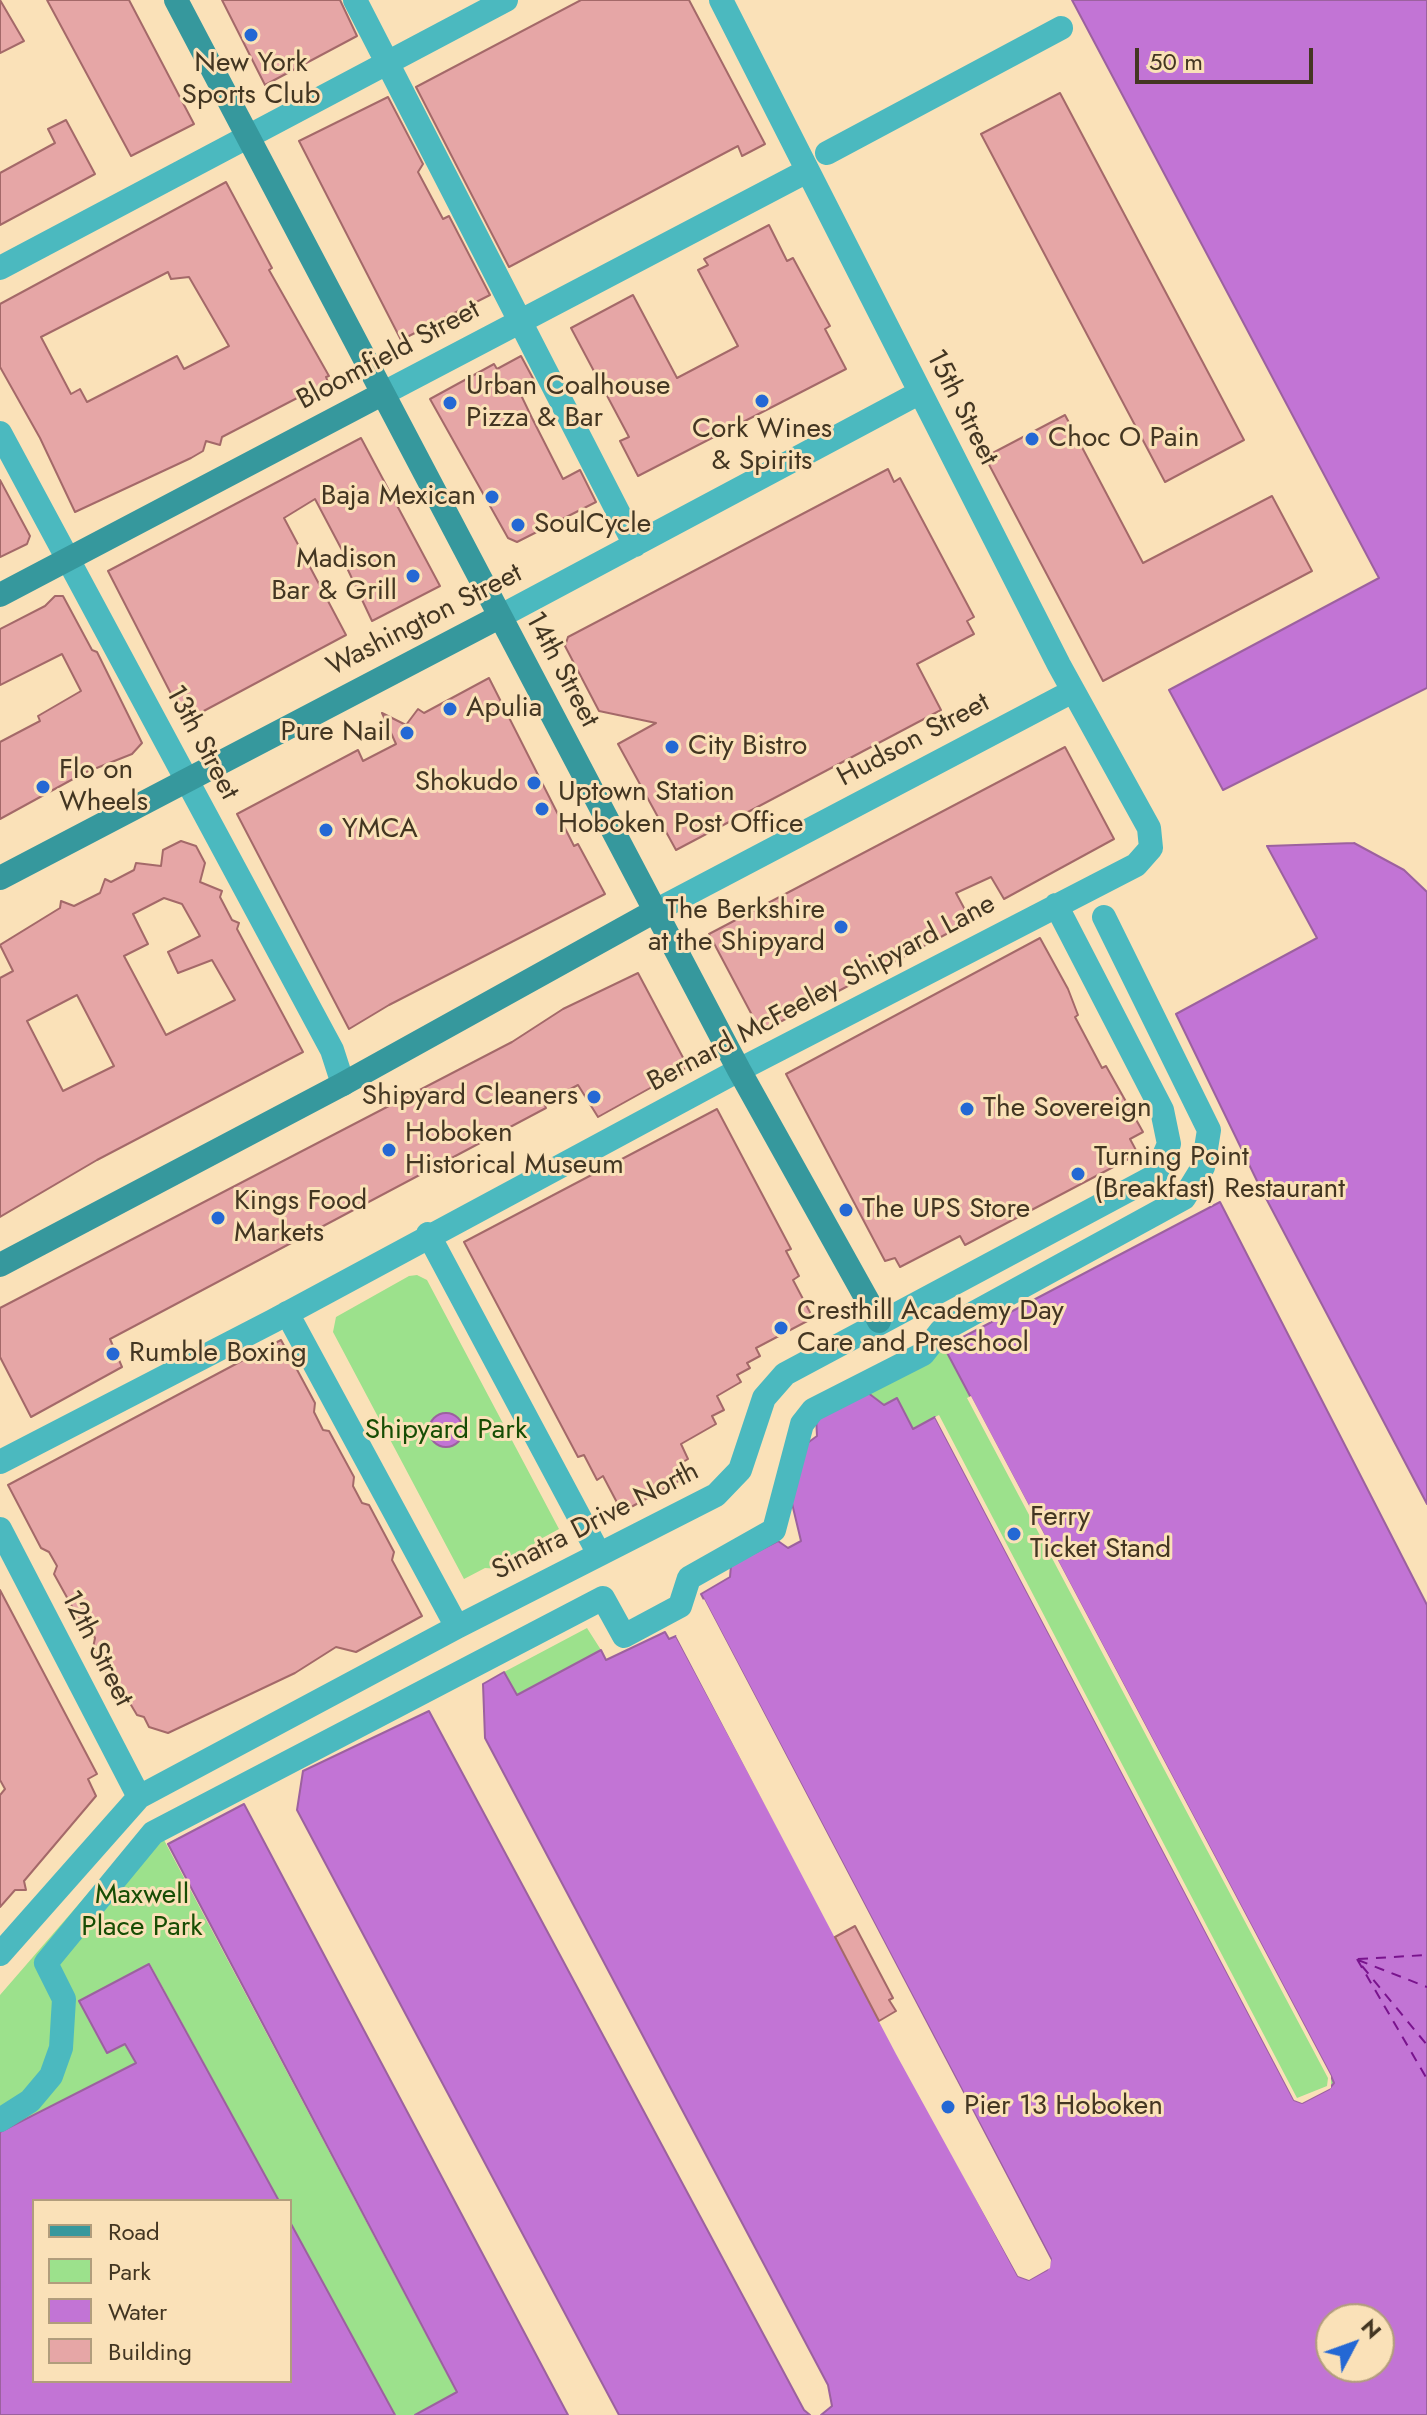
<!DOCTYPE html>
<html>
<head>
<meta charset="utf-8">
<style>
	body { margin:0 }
	#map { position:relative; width:1427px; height:2415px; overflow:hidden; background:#fae1b8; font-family:Jost,sans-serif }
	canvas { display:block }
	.legend { position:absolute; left:32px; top:2199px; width:260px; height:184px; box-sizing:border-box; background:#fae1b8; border:2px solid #b19d7c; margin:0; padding:10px 14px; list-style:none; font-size:24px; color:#433622 }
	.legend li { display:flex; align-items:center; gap:16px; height:40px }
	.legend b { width:40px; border:2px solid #b19d7c }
	.north { position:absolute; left:1315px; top:2303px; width:80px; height:80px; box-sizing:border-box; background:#fae1b8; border:2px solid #b19d7c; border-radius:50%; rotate:49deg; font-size:22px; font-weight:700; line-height:32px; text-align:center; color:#433622 }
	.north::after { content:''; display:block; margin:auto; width:28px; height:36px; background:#2468d4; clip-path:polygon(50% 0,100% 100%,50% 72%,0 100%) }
	.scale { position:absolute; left:1135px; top:48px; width:178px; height:36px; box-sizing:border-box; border:4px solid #433622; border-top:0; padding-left:10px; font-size:24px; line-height:28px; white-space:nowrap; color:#433622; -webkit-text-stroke:6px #fae1b8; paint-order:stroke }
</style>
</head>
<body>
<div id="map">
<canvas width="1427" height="2415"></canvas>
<ul class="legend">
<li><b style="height:10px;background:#36989d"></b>Road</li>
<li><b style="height:22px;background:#9ce18c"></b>Park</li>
<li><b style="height:22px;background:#c274d5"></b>Water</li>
<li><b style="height:22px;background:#e6a6a6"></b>Building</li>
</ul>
<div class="north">N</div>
<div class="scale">50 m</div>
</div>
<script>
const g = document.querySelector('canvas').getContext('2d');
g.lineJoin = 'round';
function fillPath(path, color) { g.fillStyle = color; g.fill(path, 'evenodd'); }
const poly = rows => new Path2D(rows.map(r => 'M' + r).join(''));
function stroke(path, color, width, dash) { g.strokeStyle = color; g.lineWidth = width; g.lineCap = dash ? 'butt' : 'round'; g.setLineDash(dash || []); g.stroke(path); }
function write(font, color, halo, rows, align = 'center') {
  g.font = font + ' Jost,sans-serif'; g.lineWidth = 6; g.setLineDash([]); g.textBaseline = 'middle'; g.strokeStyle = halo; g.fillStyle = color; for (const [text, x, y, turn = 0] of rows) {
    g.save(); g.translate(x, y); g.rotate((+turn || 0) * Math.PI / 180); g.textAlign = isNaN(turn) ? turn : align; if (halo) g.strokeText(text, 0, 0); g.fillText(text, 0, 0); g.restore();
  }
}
fillPath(poly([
	[417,1275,427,1280,559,1529,537,1541,529,1560,514,1570,485,1568,464,1579,333,1332,336,1317,409,1276],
	[944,1347,1331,2076,1334,2083,1302,2103,1294,2100,936,1417,913,1429,863,1389],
	[587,1628,601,1650,517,1695,504,1672],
	[155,1823,457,2393,415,2415,395,2415,290,2222,290,2201,279,2201,150,1964,107,2053,125,2043,136,2063,0,2132,0,1995,117,1860]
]), '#9ce18c');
const water = poly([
	[1072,0,1427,0,1427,688,1223,790,1169,690,1379,578,1072,0],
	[1354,843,1404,870,1427,892,1427,1504,1259,1185,1176,1014,1317,938,1267,846,1354,843],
	[1220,1202,1427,1605,1427,2415,821,2415,832,2406,828,2385,485,1738,483,1684,504,1672,517,1695,601,1650,606,1660,665,1632,669,1639,676,1636,1018,2276,1029,2280,1047,2270,1051,2259,701,1594,730,1577,731,1565,778,1541,788,1548,801,1541,790,1495,802,1447,817,1436,816,1416,863,1389,884,1405,897,1398,913,1429,935,1417,1294,2100,1302,2103,1329,2089,1334,2083,1331,2076,944,1347,1220,1202],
	[1331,2319,1379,2319,1379,2367,1331,2367,1331,2319],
	'429 1430a17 17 0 1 1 34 0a17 17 0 1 1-34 0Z',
	[429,1711,804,2410,810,2415,619,2415,297,1810,303,1771,429,1711],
	[244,1804,568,2415,415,2415,457,2392,168,1844,244,1804],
	[149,1964,279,2201,34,2201,34,2381,290,2381,290,2222,395,2415,0,2415,0,2132,136,2063,125,2044,107,2053,79,2001,149,1964]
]);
fillPath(water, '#c274d5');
stroke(water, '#9c619f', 2);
fillPath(poly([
	[971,1396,1331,2076,1331,2088,1302,2103,1294,2100,935,1417,939,1415,1297,2098,1327,2086,1328,2078,967,1398],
	[704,1599,1051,2260,1050,2268,1029,2280,1018,2276,896,2054,676,1636,678,1633,1021,2273,1028,2275,1045,2267,1047,2261,701,1602]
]), '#fae1b8');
stroke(poly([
	[1357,1959,1427,2079],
	[1358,1959,1427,1955],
	[1358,1960,1427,1987],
	[1362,1966,1427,2045]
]), '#79138d', 2, [10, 8]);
const building = poly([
	[0,0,24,41,0,53,0,0],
	[47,0,129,0,194,124,131,156,47,0],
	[222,0,340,0,357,36,265,85,222,0],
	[581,0,689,0,765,144,742,156,738,146,509,267,416,87,581,0],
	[1060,93,1244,440,1165,482,981,134,1060,93],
	[388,97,423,164,418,172,443,219,449,216,490,295,401,340,299,141,388,97],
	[66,120,95,174,0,225,0,173,55,143,48,129,66,120],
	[226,182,272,268,269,270,329,376,326,377,328,382,222,437,220,445,206,441,203,451,191,458,75,512,40,438,0,367,0,304,226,182],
	[168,272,171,279,189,277,229,346,184,369,177,356,87,402,80,389,71,394,41,337,168,272],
	[769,225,787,261,793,258,820,308,830,326,825,329,846,369,638,476,620,441,629,437,571,328,633,295,677,378,738,346,698,270,708,265,704,259,769,225],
	[521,356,536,384,520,393,532,418,563,479,580,470,596,502,517,542,508,538,430,399,494,364,497,369,521,356],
	[1065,415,1143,563,1272,496,1312,571,1103,681,985,457,1065,415],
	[361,438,440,586,372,621,340,553,343,552,315,499,284,518,346,635,185,721,108,571,361,438],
	[888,469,894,482,900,478,974,617,967,621,974,634,917,664,941,710,676,850,618,744,656,723,599,711,565,646,568,637,888,469],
	[0,480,30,536,27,544,0,557,0,480],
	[55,596,63,596,92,650,97,652,142,743,132,754,84,773,0,819,0,742,40,721,38,716,81,691,62,654,0,685,0,629,45,606,55,596],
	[489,678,574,846,578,844,605,894,389,1005,349,1029,237,814,358,750,363,761,396,744,382,713,406,725,418,709,424,713,489,678],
	[1065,747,1114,839,1004,899,991,877,956,893,971,921,761,1032,709,934,1065,747],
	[181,841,196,846,205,863,200,882,222,891,220,897,232,920,239,923,237,929,303,1052,97,1160,0,1217,0,978,13,971,0,945,60,908,61,901,74,906,100,893,105,879,111,882,134,870,136,863,161,866,163,850,181,841],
	[164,898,182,904,200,936,168,952,178,973,212,960,235,1000,166,1035,124,956,148,944,133,914,164,898],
	[77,995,114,1066,63,1091,27,1021,77,995],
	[1040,938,1068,989,1078,1015,1075,1017,1102,1068,1106,1066,1143,1132,1130,1139,1138,1154,965,1245,960,1236,900,1267,895,1258,885,1261,786,1074,1040,938],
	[638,973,688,1067,598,1117,578,1085,544,1103,546,1108,110,1339,122,1367,31,1417,0,1357,0,1308,512,1042,563,1009,638,973],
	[717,1109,791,1249,786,1251,799,1276,793,1280,813,1318,756,1348,760,1356,747,1363,750,1368,737,1375,741,1382,717,1396,724,1410,712,1416,716,1424,681,1444,688,1459,678,1465,684,1478,622,1512,603,1476,597,1480,584,1455,578,1457,464,1242,717,1109],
	[281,1340,315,1403,314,1412,323,1430,329,1431,354,1477,353,1486,362,1503,369,1505,394,1552,392,1560,422,1616,356,1652,336,1647,295,1673,168,1733,149,1727,144,1717,137,1715,128,1700,118,1694,93,1648,95,1638,87,1623,80,1621,54,1574,57,1566,49,1552,41,1548,8,1485,281,1340],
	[0,1590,97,1774,88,1779,96,1796,24,1881,26,1890,15,1890,0,1907,0,1795,5,1789,0,1780,0,1590],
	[855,1926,893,1998,889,2000,896,2011,879,2021,835,1937,855,1926]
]);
fillPath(building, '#e6a6a6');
stroke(building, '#a46969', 2);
stroke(poly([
	[355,0,635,545],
	[827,153,1061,28],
	[0,268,506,0],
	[382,394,807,171],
	[0,433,332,1050,343,1084],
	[499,617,919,393],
	[655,911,1073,691],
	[428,1234,599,1554],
	[287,1313,457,1627],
	[0,1462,273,1321,739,1070,1136,865,1151,848,1149,828,1059,665,721,0],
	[0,1529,139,1797],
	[0,1954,139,1797,457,1627,716,1495,740,1470,764,1398,785,1374,1155,1176,1169,1144,1162,1110,1056,905],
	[0,2120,30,2101,51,2076,61,2048,64,1999,46,1963,153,1833,603,1598,624,1636,680,1606,689,1578,774,1530,802,1424,813,1410,923,1354,941,1331,1184,1198,1203,1167,1209,1130,1104,917]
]), '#4bb9bf', 24);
stroke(poly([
	[176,0,739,1070,879,1321],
	[0,595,382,394],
	[0,878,499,617],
	[0,1265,343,1084,655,911]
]), '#36989d', 24);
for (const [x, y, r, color] of [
	[251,35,8,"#2468d4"],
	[762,401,8,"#2468d4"],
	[450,403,8,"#2468d4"],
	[1032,439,8,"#2468d4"],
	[492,497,8,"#2468d4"],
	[518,525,8,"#2468d4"],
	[413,576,8,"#2468d4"],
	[450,709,8,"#2468d4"],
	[407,733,8,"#2468d4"],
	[672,747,8,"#2468d4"],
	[534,783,8,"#2468d4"],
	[43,787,8,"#2468d4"],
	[542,809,8,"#2468d4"],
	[326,830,8,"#2468d4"],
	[841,927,8,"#2468d4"],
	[594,1097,8,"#2468d4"],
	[967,1109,8,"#2468d4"],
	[389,1150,8,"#2468d4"],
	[1078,1174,8,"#2468d4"],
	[846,1210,8,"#2468d4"],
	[218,1218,8,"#2468d4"],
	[781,1328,8,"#2468d4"],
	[113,1354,8,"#2468d4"],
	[1014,1534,8,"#2468d4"],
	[948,2107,8,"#2468d4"]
]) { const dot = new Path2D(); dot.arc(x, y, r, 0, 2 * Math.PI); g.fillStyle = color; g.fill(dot); stroke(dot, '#fae1b8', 3); }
write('28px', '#433622', '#fae1b8', [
	["New York",251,64,"center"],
	["Sports Club",251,96,"center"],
	["Urban Coalhouse",466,387],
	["Pizza & Bar",466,419],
	["Cork Wines",762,430,"center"],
	["& Spirits",762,462,"center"],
	["Choc O Pain",1048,439],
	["Baja Mexican",476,497,"right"],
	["SoulCycle",534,525],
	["Madison",397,560,"right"],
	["Bar & Grill",397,592,"right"],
	["Apulia",466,709],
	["Pure Nail",391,733,"right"],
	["City Bistro",688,747],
	["Flo on",59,771],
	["Wheels",59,803],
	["Shokudo",518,783,"right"],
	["Uptown Station",558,793],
	["Hoboken Post Office",558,825],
	["YMCA",342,830],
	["The Berkshire",825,911,"right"],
	["at the Shipyard",825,943,"right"],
	["Shipyard Cleaners",578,1097,"right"],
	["The Sovereign",983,1109],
	["Hoboken",405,1134],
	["Historical Museum",405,1166],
	["Turning Point",1094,1158],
	["(Breakfast) Restaurant",1094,1190],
	["Kings Food",234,1202],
	["Markets",234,1234],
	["The UPS Store",862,1210],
	["Cresthill Academy Day",797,1312],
	["Care and Preschool",797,1344],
	["Rumble Boxing",129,1354],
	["Ferry",1030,1518],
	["Ticket Stand",1030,1550],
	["Pier 13 Hoboken",964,2107]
], 'left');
write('28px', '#433622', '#fae1b8', [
	["Bloomfield Street",389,356,-28],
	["15th Street",961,408,63],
	["Washington Street",425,621,-27],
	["14th Street",561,670,62],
	["Hudson Street",914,741,-28],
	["13th Street",201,743,62],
	["Bernard McFeeley Shipyard Lane",822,994,-28],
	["Sinatra Drive North",596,1522,-27],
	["12th Street",96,1649,63]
]);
write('28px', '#174d04', '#fae1b8', [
	["Shipyard Park",446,1431],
	["Maxwell",142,1896],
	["Place Park",142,1928]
]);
</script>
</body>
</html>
